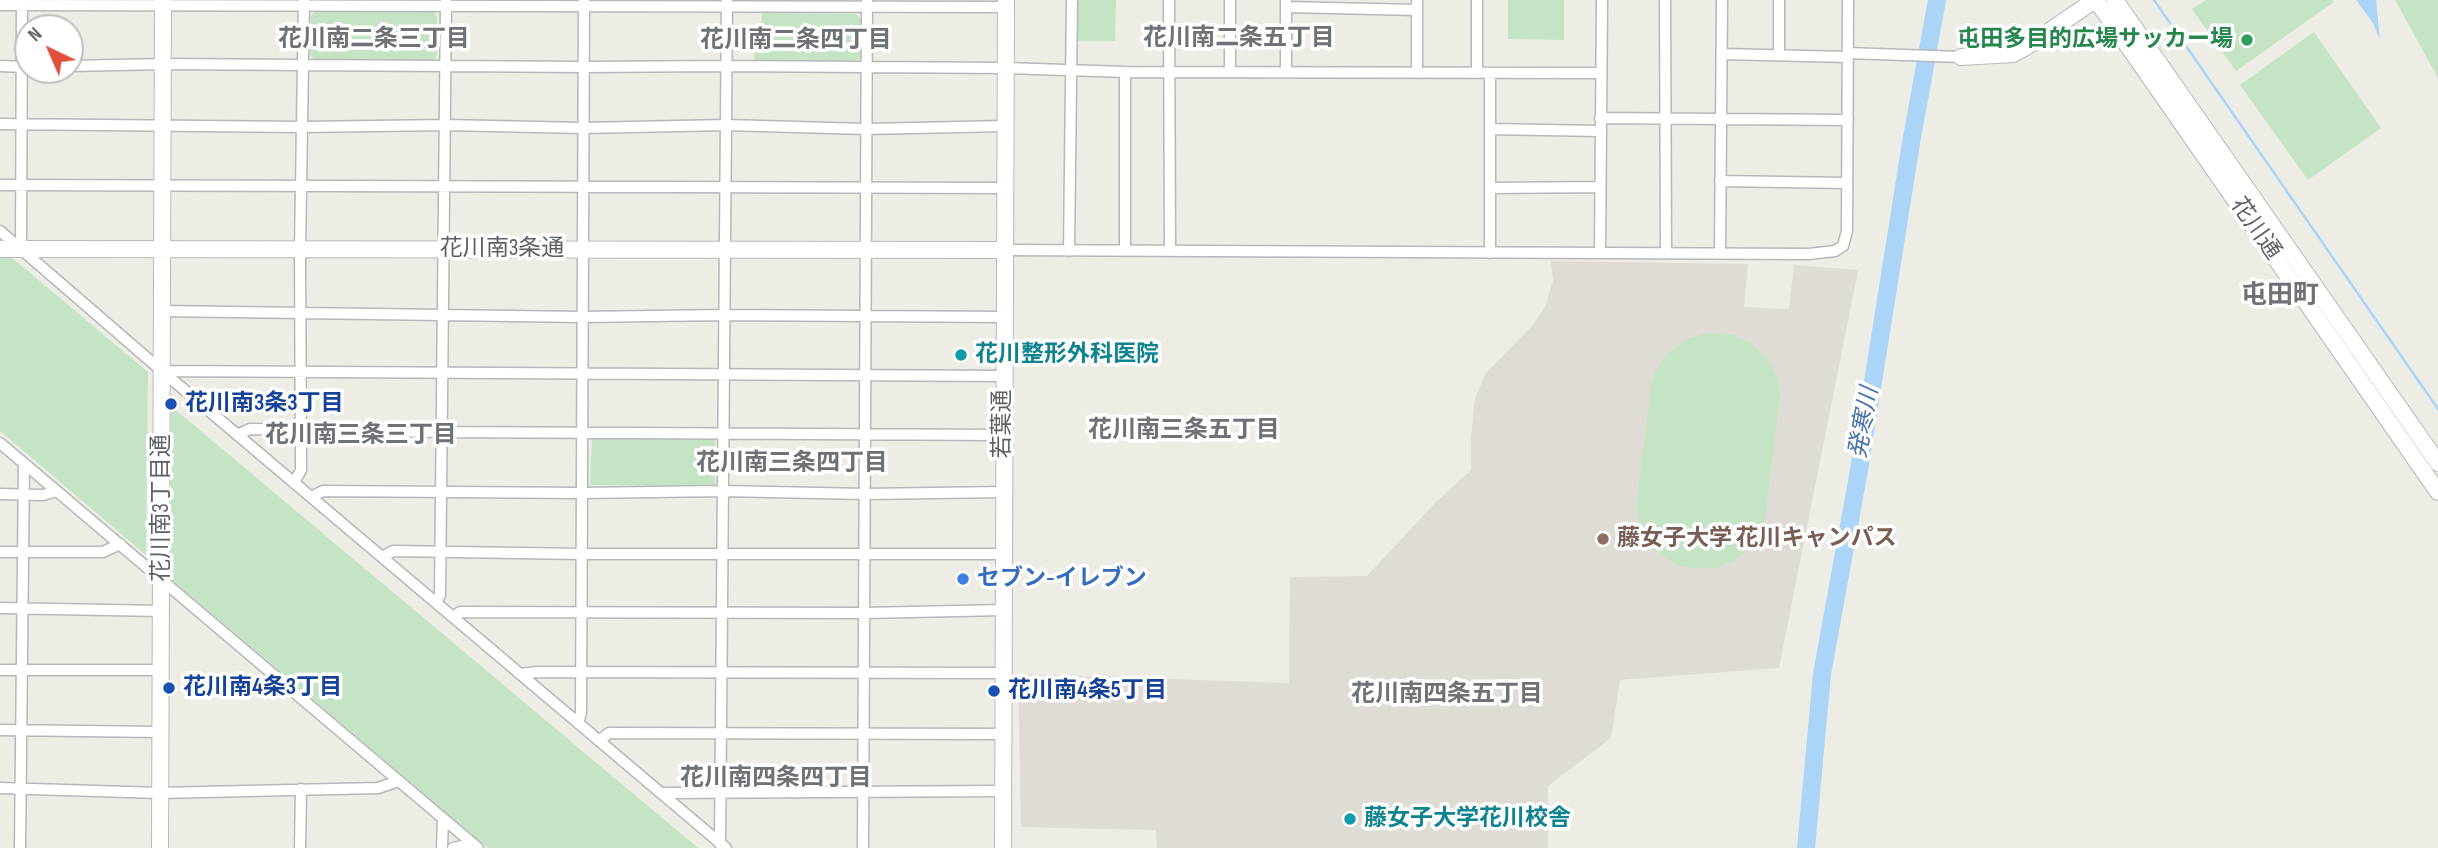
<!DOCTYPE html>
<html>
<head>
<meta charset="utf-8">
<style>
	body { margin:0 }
	#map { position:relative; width:2438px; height:848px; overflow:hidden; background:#eeede5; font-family:"Sofia Sans Condensed",sans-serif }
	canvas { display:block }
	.north { position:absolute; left:14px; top:14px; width:70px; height:70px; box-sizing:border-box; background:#fff; border:2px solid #bebfc1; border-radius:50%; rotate:316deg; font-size:19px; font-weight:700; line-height:28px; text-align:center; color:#5d6065 }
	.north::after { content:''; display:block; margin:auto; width:24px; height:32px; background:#de4f3c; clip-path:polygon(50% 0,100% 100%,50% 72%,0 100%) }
</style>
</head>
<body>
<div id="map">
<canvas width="2438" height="848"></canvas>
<div class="north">N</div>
</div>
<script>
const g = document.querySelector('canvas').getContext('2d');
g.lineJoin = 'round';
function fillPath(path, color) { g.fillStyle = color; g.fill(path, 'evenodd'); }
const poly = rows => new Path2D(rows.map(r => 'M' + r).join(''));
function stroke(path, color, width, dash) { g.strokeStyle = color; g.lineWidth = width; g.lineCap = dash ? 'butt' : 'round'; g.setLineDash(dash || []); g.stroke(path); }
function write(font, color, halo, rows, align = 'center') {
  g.font = font + ' "Sofia Sans Condensed","Noto Sans JP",sans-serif'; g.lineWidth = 7; g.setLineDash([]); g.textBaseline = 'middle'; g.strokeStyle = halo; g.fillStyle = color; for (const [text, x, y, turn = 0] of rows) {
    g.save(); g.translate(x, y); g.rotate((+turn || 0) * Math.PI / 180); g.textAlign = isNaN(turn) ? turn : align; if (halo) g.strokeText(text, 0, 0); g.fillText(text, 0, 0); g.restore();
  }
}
fillPath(poly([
	[1551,261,1748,264,1744,307,1789,309,1794,265,1858,270,1779,668,1620,680,1611,738,1548,786,1548,848,1157,848,1156,830,1021,827,1018,674,1289,683,1290,577,1367,576,1435,503,1471,470,1471,437,1475,398,1486,373,1531,327,1545,307,1553,281]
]), '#dedcd4');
fillPath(poly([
	[1080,0,1116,0,1115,41,1075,41,1075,5],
	[1508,0,1564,0,1564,40,1508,39],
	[2206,0,2332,0,2334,2,2236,71,2192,9],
	[2395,0,2438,0,2438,78],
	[315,12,434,12,437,17,437,55,433,60,314,59,310,55,311,16],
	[762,13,856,14,861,19,861,58,855,61,754,62,756,26,761,25],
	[2314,32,2381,128,2308,180,2240,85],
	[0,257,11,257,148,372,146,555,0,431],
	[1720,333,1736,336,1750,343,1762,353,1772,366,1778,380,1780,396,1765,519,1759,534,1741,556,1717,568,1690,568,1677,565,1655,550,1641,527,1637,514,1637,501,1651,386,1656,371,1664,358,1676,347,1689,338,1704,334],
	[171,406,698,848,488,848,170,578],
	[592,438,715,439,715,486,590,485]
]), '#c4e4c5');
fillPath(poly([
	[2356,0,2376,0,2380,40,2373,23]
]), '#abd4f9');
stroke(poly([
	[2154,0,2438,409]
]), '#abd4f9', 2.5);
stroke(poly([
	[1806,848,1822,674,1859,470,1911,143,1937,0]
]), '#abd4f9', 18);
const street = poly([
	[1169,0,1170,251],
	[1230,0,1230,72],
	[1665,0,1666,253],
	[0,5,1006,7],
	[1286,7,1417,10],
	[1848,53,1961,57],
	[1722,54,1848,57],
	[1779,55,1779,0],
	[0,66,25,67],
	[70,66,163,64,584,67,726,66,1006,68,1125,72,1601,73],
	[1125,72,1125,251],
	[1286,72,1286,0],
	[1417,73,1417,0],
	[1477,73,1477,0],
	[1490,73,1490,253],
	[1600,118,1848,120],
	[0,124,302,127,445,125,583,128,726,125,866,129,1005,126],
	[1490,129,1600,131],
	[1720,181,1847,183],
	[0,185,1004,188],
	[1490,188,1600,187],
	[0,231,162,371,726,848],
	[21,249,22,0],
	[1004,250,1809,254,1835,251,1843,246,1847,231,1848,0],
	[1069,251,1072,0],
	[1600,253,1602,0],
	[1720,253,1722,0],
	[162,311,582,317,725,315,1004,317],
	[162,371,1004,376],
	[237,435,250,429,442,432,1003,435],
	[0,443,478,848],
	[294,483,301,470,300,249,304,0],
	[0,494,43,495,57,491],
	[311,497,323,491,582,493,723,491,865,494,1003,492],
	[0,552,103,552,120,544],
	[382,557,393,551,582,554,1003,554],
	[436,603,440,595,446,1],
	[0,608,162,611],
	[453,617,460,612,864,613,1003,610],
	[0,670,161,670],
	[520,674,537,672,1003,673],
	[578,723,581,713,584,2],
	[0,730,161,732],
	[599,741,609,733,1003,734],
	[0,788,160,793,378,788,399,781],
	[661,793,1003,791],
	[720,844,727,0],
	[20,848,24,463],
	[300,848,301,789],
	[442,848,443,818],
	[453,848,473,844],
	[863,848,867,0]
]);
const secondary = poly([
	[2096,0,2438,492],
	[2115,0,2438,463],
	[1961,57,2013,54,2026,47,2095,0],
	[0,249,1004,250],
	[160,848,163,0],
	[1003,848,1006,0]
]);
stroke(street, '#b6b7bb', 13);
stroke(secondary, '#b7b9be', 18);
stroke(street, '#fff', 10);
stroke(secondary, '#fff', 16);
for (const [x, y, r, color] of [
	[2247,40,7,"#2e9e5b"],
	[961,355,7,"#0f9aa8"],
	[171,404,7,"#1a4fb4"],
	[1603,539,7,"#8d6e63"],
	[963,579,7,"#3f7fe0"],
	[169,688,7,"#1a4fb4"],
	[994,691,7,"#1a4fb4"],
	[1350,819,7,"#0f9aa8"]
]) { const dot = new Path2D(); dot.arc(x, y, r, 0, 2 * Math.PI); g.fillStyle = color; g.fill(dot); stroke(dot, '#fff', 2.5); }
write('bold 23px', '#27864d', '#fff', [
	["屯田多目的広場サッカー場",2233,40]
], 'right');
write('23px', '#5d6065', '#fff', [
	["花川通",2255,229,55],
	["花川南3条通",502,249],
	["若葉通",1003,424,-90],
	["花川南3丁目通",162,508,-90]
]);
write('bold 23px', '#0d838f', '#fff', [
	["花川整形外科医院",975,355],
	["藤女子大学花川校舎",1364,819]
], 'left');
write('bold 23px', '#164399', '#fff', [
	["花川南3条3丁目",185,404],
	["花川南4条3丁目",183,688],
	["花川南4条5丁目",1008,691]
], 'left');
write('bold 23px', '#785e54', '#fff', [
	["藤女子大学 花川キャンパス",1617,539]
], 'left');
write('bold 23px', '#366cbe', '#fff', [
	["セブン-イレブン",977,579]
], 'left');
write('bold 24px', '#6e7277', '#fff', [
	["花川南二条五丁目",1239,39],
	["花川南二条三丁目",374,40],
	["花川南二条四丁目",796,41],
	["花川南三条五丁目",1184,431],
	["花川南三条三丁目",361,436],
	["花川南三条四丁目",792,464],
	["花川南四条五丁目",1447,695],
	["花川南四条四丁目",776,779]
]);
write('italic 24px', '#4874ab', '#fff', [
	["発寒川",1865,423,-80]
]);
write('bold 26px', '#6e7277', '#fff', [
	["屯田町",2280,296]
]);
</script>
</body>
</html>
